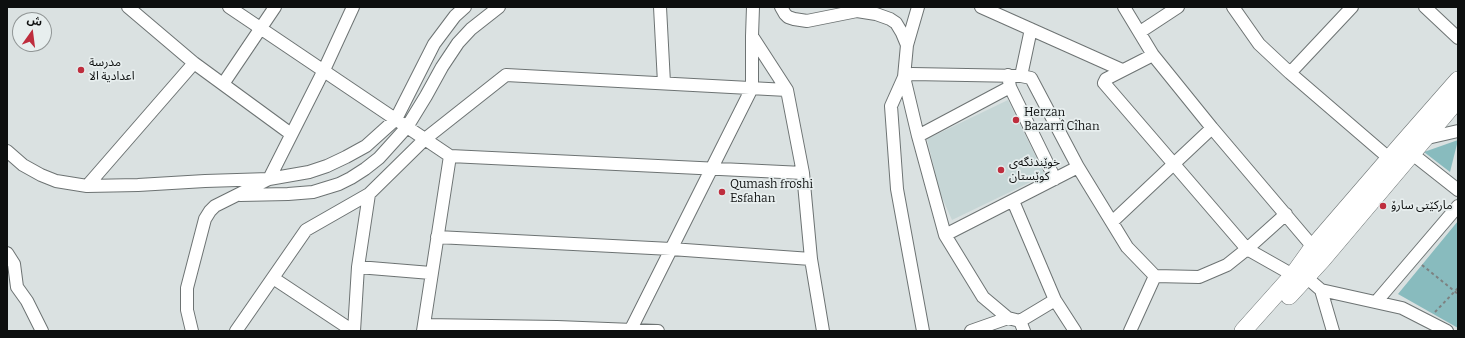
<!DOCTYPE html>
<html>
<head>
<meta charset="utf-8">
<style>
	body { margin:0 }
	#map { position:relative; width:1465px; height:338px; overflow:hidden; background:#dae1e1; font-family:Bitter,"Noto Sans Arabic",serif }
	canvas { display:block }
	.frame { position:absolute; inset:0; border:8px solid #0d0f0f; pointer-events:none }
	.north { position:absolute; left:12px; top:12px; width:40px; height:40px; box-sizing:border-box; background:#e7eeee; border:1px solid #909595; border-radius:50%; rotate:14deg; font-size:11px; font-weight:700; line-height:16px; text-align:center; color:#0d0f0f }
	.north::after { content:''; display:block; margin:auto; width:14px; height:18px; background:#be2d3d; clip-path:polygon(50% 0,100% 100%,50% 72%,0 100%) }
</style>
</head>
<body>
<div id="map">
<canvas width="1465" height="338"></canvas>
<div class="frame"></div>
<div class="north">ش</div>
</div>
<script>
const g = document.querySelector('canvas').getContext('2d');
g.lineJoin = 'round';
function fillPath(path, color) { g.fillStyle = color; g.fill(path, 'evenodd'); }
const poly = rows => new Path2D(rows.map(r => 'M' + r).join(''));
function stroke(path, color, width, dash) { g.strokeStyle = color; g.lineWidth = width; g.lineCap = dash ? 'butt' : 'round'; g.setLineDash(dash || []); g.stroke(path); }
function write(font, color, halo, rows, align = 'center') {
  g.font = font + ' Bitter,"Noto Sans Arabic",serif'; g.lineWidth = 3.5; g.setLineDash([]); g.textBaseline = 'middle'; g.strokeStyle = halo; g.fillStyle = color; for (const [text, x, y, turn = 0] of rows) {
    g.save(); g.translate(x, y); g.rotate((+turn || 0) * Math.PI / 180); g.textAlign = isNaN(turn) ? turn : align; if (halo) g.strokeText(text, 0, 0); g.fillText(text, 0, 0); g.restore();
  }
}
fillPath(poly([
	[1008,100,1045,175,952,220,940,193,927,139]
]), '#c6d6d6');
fillPath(poly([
	[1458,140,1450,172,1424,152],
	[1458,221,1458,328,1398,294]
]), '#88bbbe');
const street = poly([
	[128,7,194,63,291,134],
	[229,7,450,156,803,173],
	[660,7,664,83],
	[753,7,752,36,787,90,803,173,811,259,823,331],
	[781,7,785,14,788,17,794,19,807,21,857,11,876,14,890,19,896,23,902,33,907,45],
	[918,7,907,45,904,77,912,74,1021,76,1031,78,1078,167,1127,247,1155,276,1199,277,1227,265,1247,249,1293,275],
	[981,7,1122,70],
	[1124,7,1153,55,1212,128,1313,247],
	[1233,7,1259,44,1290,73,1390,159],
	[1425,7,1458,38],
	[1140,32,1178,7],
	[1153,55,1106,79,1104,83,1247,249,1286,214],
	[1290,73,1352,7],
	[1008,75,1010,87,1055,179],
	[1021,76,1031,29],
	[904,77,918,136,945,235,983,297,1008,318,1020,321,1024,331],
	[904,77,891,106,897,189,923,331],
	[223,84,275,7],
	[918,136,1010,87],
	[1423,139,1458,131],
	[1406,149,1458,190],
	[7,151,23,165,41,175,56,181,87,186,138,185,205,181,269,179,309,172,327,166,346,157,366,146,396,119,434,44,455,16,465,7],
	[87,186,194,63],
	[240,195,288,194,313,192,339,184,351,178,365,169,379,158,407,127,426,96,442,67,458,43,471,29,499,7],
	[1013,201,1055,300,1075,331],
	[1112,222,1212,128],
	[945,235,1078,167],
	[437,237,671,249,811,259],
	[7,253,14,264,17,287,27,301,42,331],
	[358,267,431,273],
	[1306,277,1321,290,1402,308,1447,331],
	[273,278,353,331],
	[1321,290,1333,331],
	[1376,302,1458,206],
	[1020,321,1055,300],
	[424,325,557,327,658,331],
	[192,331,187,310,187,288,205,219,210,211,215,206,269,179,324,70,353,7],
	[236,331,306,230,369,194,425,139,506,75,787,90],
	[354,331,358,267,369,194],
	[423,331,450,156],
	[630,331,752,88,752,36],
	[971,331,1008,318],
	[1130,331,1155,276]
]);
const secondary = poly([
	[1289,296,1322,260,1458,99],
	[1243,331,1293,275,1313,247,1401,145,1458,80]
]);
stroke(street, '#6d7373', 14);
stroke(secondary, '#6d7373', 18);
stroke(poly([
	[1422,265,1458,294],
	[1435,312,1458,288]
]), '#7d8181', 2, [3, 3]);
stroke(street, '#fff', 12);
stroke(secondary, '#fff', 17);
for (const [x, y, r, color] of [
	[81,70,4,"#be2d3d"],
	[1016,120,4,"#be2d3d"],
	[1001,170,4,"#be2d3d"],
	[722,192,4,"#be2d3d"],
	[1383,206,4,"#be2d3d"]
]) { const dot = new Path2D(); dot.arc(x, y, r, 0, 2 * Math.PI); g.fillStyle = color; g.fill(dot); stroke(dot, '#e7eeee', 1.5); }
write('12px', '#0d0f0f', '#e7eeee', [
	["مدرسة",89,63],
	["اعدادية الا",89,77],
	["Herzan",1024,113],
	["Bazarrî Cîhan",1024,127],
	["خوێندنگەی",1009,163],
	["کوێستان",1009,177],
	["Qumash froshi",730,185],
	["Esfahan",730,199],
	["مارکێتی سارۆ",1391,206]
], 'left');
</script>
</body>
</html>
